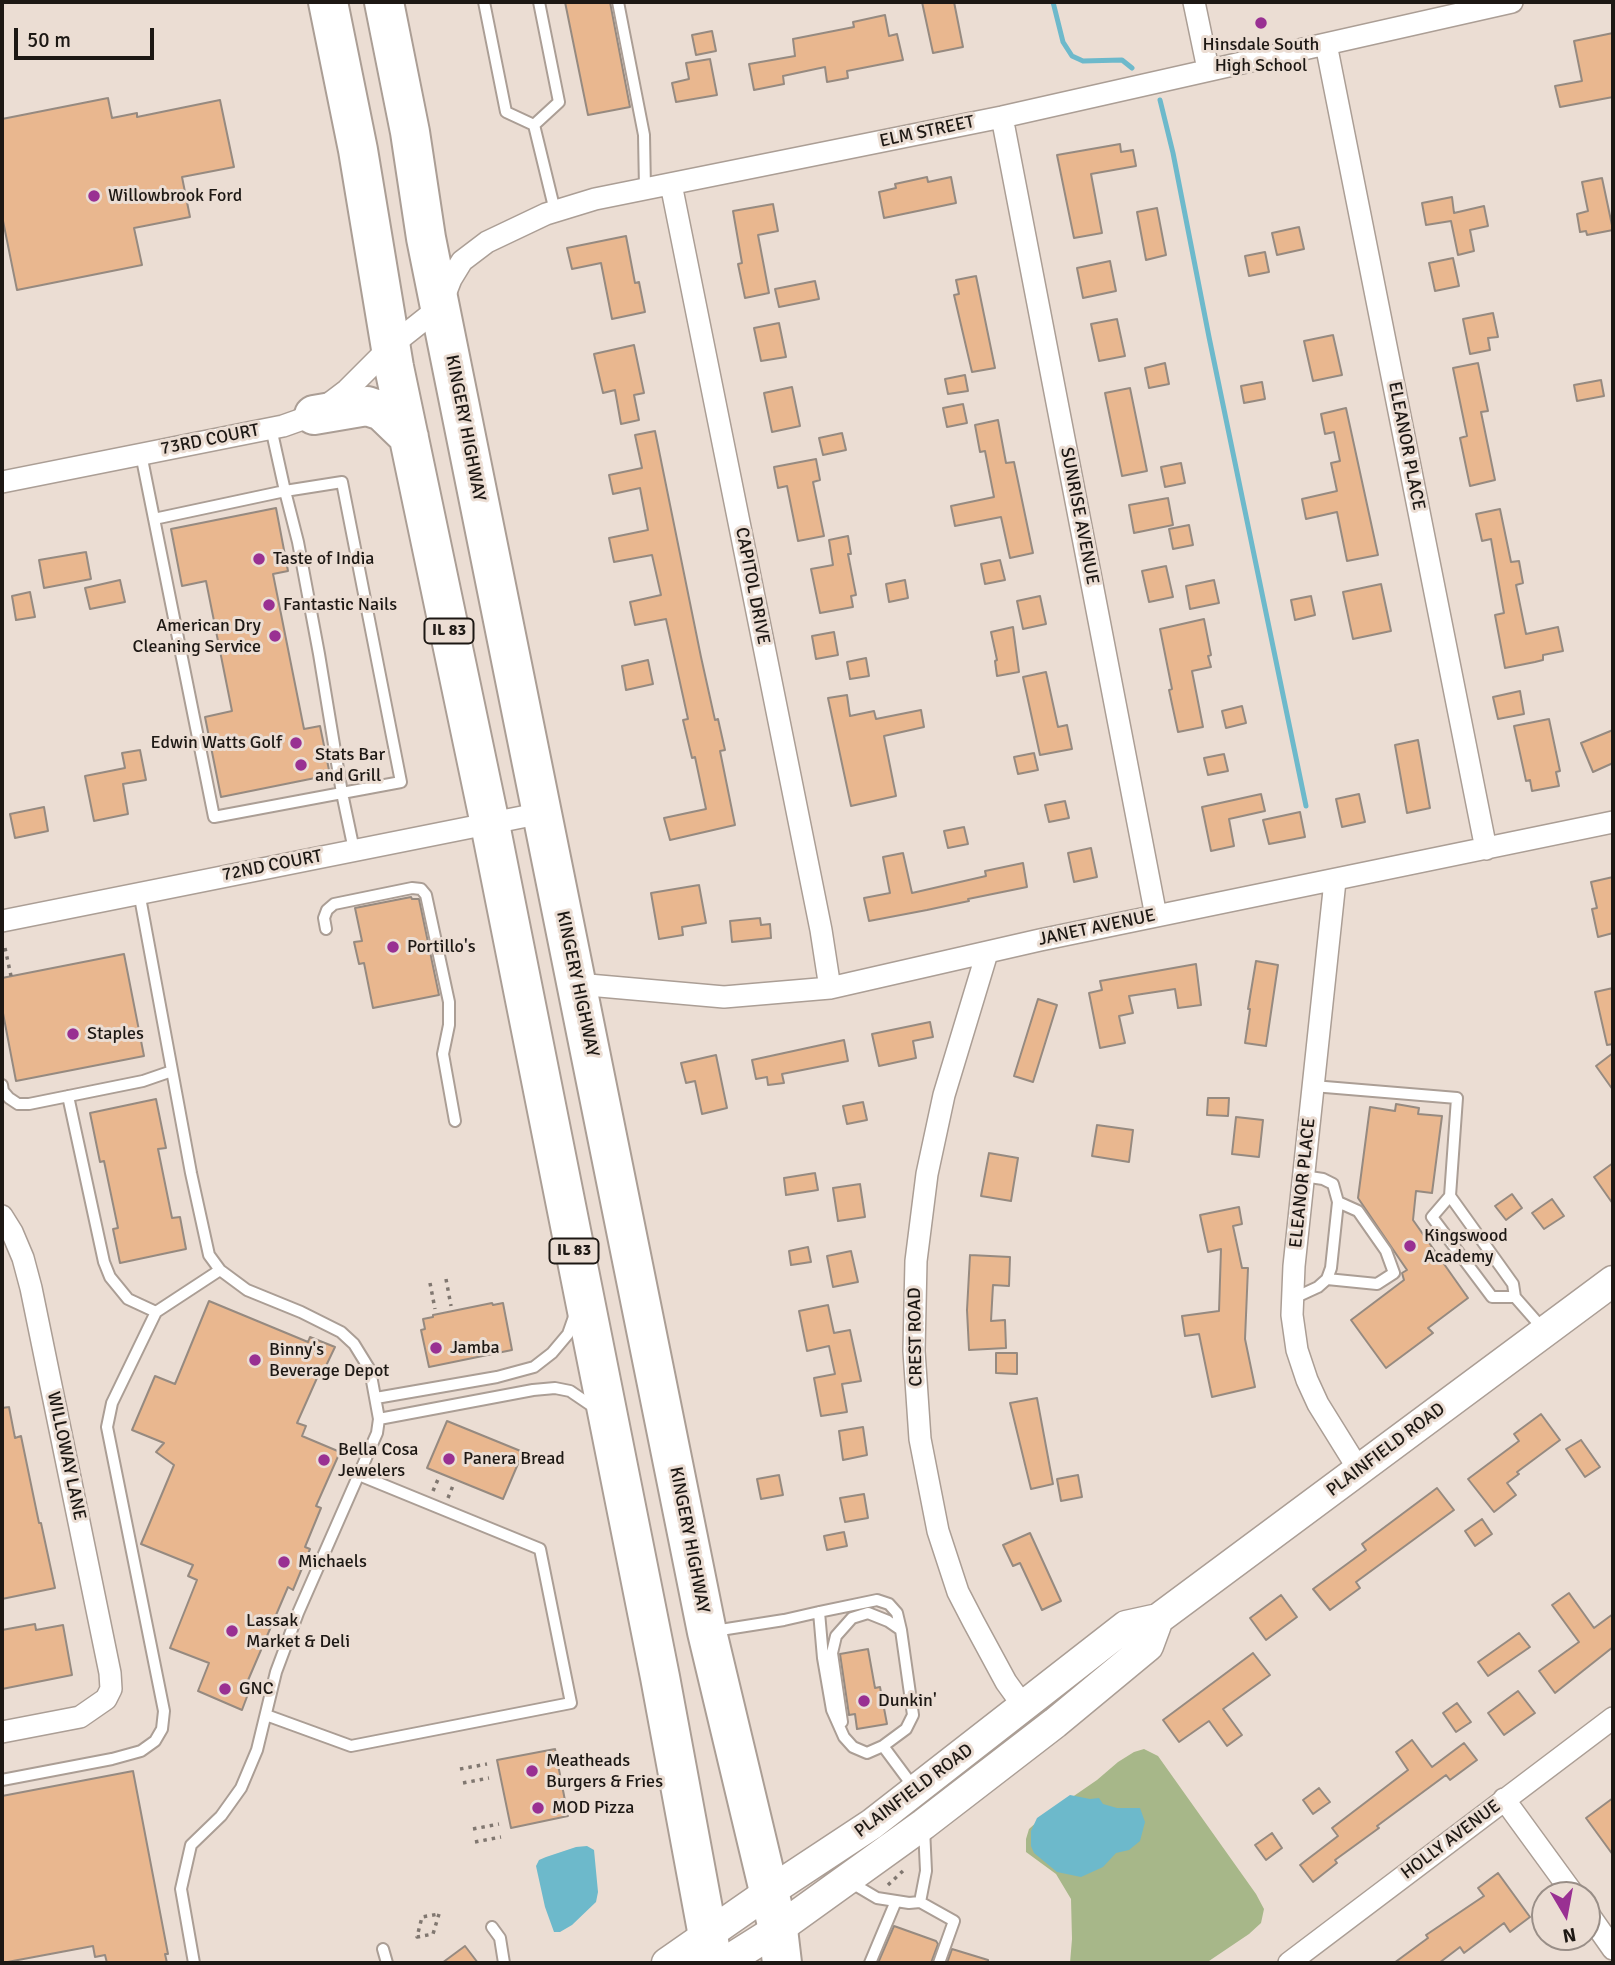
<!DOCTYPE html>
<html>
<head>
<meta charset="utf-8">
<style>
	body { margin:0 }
	#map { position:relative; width:1615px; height:1965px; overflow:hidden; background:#ebddd3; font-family:Signika,sans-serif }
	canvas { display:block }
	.frame { position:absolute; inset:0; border:4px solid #1d1814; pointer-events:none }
	.north { position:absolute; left:1531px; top:1881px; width:70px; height:70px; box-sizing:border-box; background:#ebddd3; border:2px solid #998e87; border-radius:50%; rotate:170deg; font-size:19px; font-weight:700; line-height:28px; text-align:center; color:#1d1814 }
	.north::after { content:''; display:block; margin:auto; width:24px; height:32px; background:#993092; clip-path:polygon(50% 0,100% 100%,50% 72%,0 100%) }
	.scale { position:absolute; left:14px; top:28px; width:140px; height:32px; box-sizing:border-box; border:4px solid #1d1814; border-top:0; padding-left:9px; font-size:21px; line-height:24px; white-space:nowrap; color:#1d1814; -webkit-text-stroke:5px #ebddd3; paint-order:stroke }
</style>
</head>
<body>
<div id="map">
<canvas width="1615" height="1965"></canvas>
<div class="frame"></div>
<div class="north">N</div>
<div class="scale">50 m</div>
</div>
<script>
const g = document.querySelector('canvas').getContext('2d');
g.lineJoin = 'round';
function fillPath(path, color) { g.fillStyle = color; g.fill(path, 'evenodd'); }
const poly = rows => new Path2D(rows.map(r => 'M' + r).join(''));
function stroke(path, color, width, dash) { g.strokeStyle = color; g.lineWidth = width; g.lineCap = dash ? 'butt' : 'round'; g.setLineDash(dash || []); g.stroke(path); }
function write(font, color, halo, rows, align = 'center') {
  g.font = font + ' Signika,sans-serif'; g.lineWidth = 6; g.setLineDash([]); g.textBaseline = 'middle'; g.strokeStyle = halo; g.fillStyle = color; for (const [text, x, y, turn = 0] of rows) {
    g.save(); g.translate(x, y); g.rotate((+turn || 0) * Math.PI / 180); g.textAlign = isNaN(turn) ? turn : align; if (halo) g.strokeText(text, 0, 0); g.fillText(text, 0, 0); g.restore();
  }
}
fillPath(poly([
	[1144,1749,1158,1756,1256,1894,1264,1909,1261,1923,1249,1934,1206,1963,1070,1963,1072,1939,1071,1899,1056,1874,1026,1852,1026,1839,1029,1829,1039,1820,1097,1780,1118,1762,1134,1752]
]), '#a7b789');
fillPath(poly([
	[1070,1795,1090,1799,1099,1798,1103,1804,1117,1808,1140,1808,1145,1822,1140,1841,1129,1850,1116,1853,1103,1867,1081,1877,1057,1872,1034,1853,1031,1846,1031,1831,1037,1818],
	[587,1846,594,1850,598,1892,596,1902,572,1925,560,1932,554,1932,545,1907,536,1866,539,1860,546,1857,576,1847]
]), '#6db9cb');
stroke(poly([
	[1053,2,1063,42,1072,56,1083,61,1122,60,1132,68],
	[1160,100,1173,153,1209,337,1306,806]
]), '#6db9cb', 5);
const building = poly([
	[565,2,610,2,630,107,588,115,565,2],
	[922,2,954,2,963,47,933,53,922,2],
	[885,15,889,36,897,34,903,60,847,71,848,78,827,82,825,67,783,76,784,84,754,90,749,64,795,56,793,39,854,27,853,22,885,15],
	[712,31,716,51,696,55,692,35,712,31],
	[1613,33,1613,97,1560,107,1555,86,1582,81,1574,41,1613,33],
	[710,59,717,95,676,102,672,83,689,79,686,63,710,59],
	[108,98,112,118,137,113,137,117,220,100,234,167,182,177,190,217,134,228,142,265,17,290,2,216,2,119,108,98],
	[1120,144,1121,152,1133,150,1136,166,1091,174,1102,233,1074,238,1057,155,1120,144],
	[927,177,928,182,951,177,956,203,884,218,879,192,896,188,895,184,927,177],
	[1602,178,1613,230,1587,235,1586,231,1580,232,1577,214,1588,211,1582,182,1602,178],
	[1452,197,1454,213,1484,206,1488,226,1470,230,1474,251,1458,255,1451,221,1426,225,1422,203,1452,197],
	[773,204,778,231,758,235,769,293,745,298,738,264,742,263,733,211,773,204],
	[1157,208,1166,255,1146,260,1137,212,1157,208],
	[1299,227,1304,249,1277,255,1272,233,1299,227],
	[626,236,635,283,639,282,645,312,612,319,601,263,572,269,567,248,626,236],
	[1265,252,1269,272,1249,276,1245,256,1265,252],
	[1453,258,1459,286,1435,291,1429,263,1453,258],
	[1110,261,1116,291,1083,298,1077,268,1110,261],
	[976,276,995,368,972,372,954,295,959,294,956,280,976,276],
	[815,281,819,299,779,307,775,289,815,281],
	[1493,313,1498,337,1488,338,1490,350,1470,354,1463,319,1493,313],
	[1117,319,1125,356,1099,361,1091,324,1117,319],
	[779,323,786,357,761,361,754,328,779,323],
	[1333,335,1342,375,1313,381,1304,341,1333,335],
	[634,345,644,393,634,395,639,420,621,424,615,390,603,393,594,354,634,345],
	[1165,363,1169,384,1149,388,1145,368,1165,363],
	[1478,363,1488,411,1481,412,1495,480,1470,486,1460,438,1467,436,1453,368,1478,363],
	[965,375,968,391,948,394,945,379,965,375],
	[1601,380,1604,396,1577,401,1574,385,1601,380],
	[1262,382,1265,399,1244,403,1241,386,1262,382],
	[792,387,800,426,772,432,764,393,792,387],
	[1130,388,1147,471,1122,476,1105,393,1130,388],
	[963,404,967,423,947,427,943,408,963,404],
	[1346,408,1378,555,1347,561,1337,512,1306,519,1302,499,1337,491,1331,463,1340,461,1334,432,1325,434,1321,414,1346,408],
	[998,420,1006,463,1014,462,1033,553,1010,558,1001,517,955,526,951,506,994,497,985,451,980,452,975,425,998,420],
	[655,431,701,657,715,720,718,719,725,750,720,751,735,825,670,840,664,818,706,809,695,757,692,758,683,720,688,719,666,619,635,625,630,602,661,595,652,555,614,562,609,538,648,530,640,488,613,494,609,475,642,468,635,435,655,431],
	[842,433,846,450,823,455,819,438,842,433],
	[816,459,820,480,813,482,824,536,798,541,787,486,778,488,774,467,816,459],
	[1181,463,1185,483,1165,487,1161,467,1181,463],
	[1168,498,1173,525,1134,533,1129,505,1168,498],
	[276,508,288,571,273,574,304,729,320,726,330,775,221,797,205,717,232,711,206,581,182,586,171,529,276,508],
	[1500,509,1511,562,1519,561,1523,583,1516,585,1526,634,1558,627,1563,651,1543,655,1543,660,1535,662,1505,668,1495,615,1504,613,1491,539,1482,541,1476,514,1500,509],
	[1189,525,1193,545,1173,549,1169,529,1189,525],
	[848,536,851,554,848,554,856,595,851,596,853,607,820,613,811,569,833,565,829,540,848,536],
	[86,552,91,579,44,588,39,560,86,552],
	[1000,560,1005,580,985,584,981,564,1000,560],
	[1166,566,1173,597,1149,602,1142,571,1166,566],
	[120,580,125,602,90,609,85,588,120,580],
	[905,580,908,598,889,602,886,584,905,580],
	[1214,580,1219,603,1190,609,1186,586,1214,580],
	[1381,584,1391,631,1353,639,1343,592,1381,584],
	[30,592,35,617,16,620,12,596,30,592],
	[1040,596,1046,624,1023,629,1017,601,1040,596],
	[1311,596,1315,615,1295,620,1291,600,1311,596],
	[1204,619,1211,655,1208,656,1211,667,1192,671,1203,727,1178,732,1169,690,1172,689,1160,629,1204,619],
	[1013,627,1019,672,997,676,995,661,997,660,991,632,1013,627],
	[834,632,838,655,816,659,812,636,834,632],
	[866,658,869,676,850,679,847,662,866,658],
	[648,660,653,684,626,690,622,666,648,660],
	[1046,672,1058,727,1067,725,1072,749,1040,755,1023,677,1046,672],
	[1520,691,1524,714,1498,719,1493,697,1520,691],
	[847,695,850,716,874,711,876,719,921,710,924,727,884,736,896,796,851,806,828,698,847,695],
	[1242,706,1246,723,1226,728,1222,711,1242,706],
	[1549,719,1560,771,1556,772,1559,786,1532,791,1530,780,1526,781,1514,726,1549,719],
	[1613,730,1613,763,1593,772,1581,743,1613,730],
	[1418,740,1430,808,1407,813,1395,745,1418,740],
	[140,750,146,780,123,784,128,814,94,821,85,776,125,768,122,753,140,750],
	[1034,753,1038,770,1018,774,1014,757,1034,753],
	[1224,754,1228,771,1208,775,1204,758,1224,754],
	[1261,794,1265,811,1229,819,1234,846,1211,851,1202,807,1261,794],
	[1359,794,1365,822,1342,827,1336,799,1359,794],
	[1065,801,1069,818,1049,822,1045,805,1065,801],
	[44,807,48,831,15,838,10,814,44,807],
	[1300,812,1305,837,1269,844,1263,820,1300,812],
	[964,827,968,844,948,848,944,831,964,827],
	[1091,848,1097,877,1074,882,1068,853,1091,848],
	[903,853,912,893,986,876,985,871,1023,863,1027,887,968,899,969,901,927,910,869,921,864,898,890,893,883,857,903,853],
	[1613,877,1613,933,1598,937,1592,909,1597,908,1591,882,1613,877],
	[699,885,706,923,682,927,683,935,659,939,651,893,699,885],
	[411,897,412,899,419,899,439,995,373,1008,364,963,359,964,354,942,362,941,355,908,411,897],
	[760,918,761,925,770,924,771,938,732,942,730,921,760,918],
	[124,954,144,1056,16,1081,2,1008,2,978,124,954],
	[1256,961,1278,965,1266,1046,1245,1043,1250,1009,1248,1009,1256,961],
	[1196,964,1201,1005,1178,1008,1175,989,1129,996,1133,1013,1119,1016,1125,1043,1100,1048,1089,993,1102,990,1100,981,1196,964],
	[1613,988,1613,1044,1607,1045,1595,992,1613,988],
	[1038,999,1057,1005,1033,1082,1014,1076,1038,999],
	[930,1022,933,1037,913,1041,916,1058,879,1066,872,1034,930,1022],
	[844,1040,848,1061,782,1074,784,1083,768,1085,767,1077,756,1079,752,1060,844,1040],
	[1613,1053,1613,1090,1596,1066,1613,1053],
	[716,1055,727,1108,702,1114,695,1081,686,1083,681,1063,716,1055],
	[1208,1098,1229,1098,1228,1116,1207,1115,1208,1098],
	[156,1099,166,1148,158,1149,172,1218,180,1217,186,1249,120,1263,113,1229,118,1228,104,1161,100,1162,90,1113,156,1099],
	[863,1102,867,1120,847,1124,843,1106,863,1102],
	[1396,1104,1419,1108,1418,1114,1442,1116,1432,1193,1416,1191,1413,1220,1468,1298,1428,1328,1433,1333,1386,1368,1351,1320,1404,1280,1402,1273,1407,1270,1358,1198,1370,1107,1395,1111,1396,1104],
	[1236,1117,1263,1120,1259,1157,1232,1154,1236,1117],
	[1097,1125,1133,1130,1129,1162,1092,1156,1097,1125],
	[989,1153,1018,1158,1011,1201,981,1196,989,1153],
	[1613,1163,1613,1204,1594,1177,1613,1163],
	[815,1173,818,1190,786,1195,784,1178,815,1173],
	[860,1184,865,1217,838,1221,833,1188,860,1184],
	[1512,1194,1522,1208,1506,1220,1495,1206,1512,1194],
	[1552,1199,1564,1216,1544,1229,1532,1213,1552,1199],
	[1239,1207,1242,1224,1233,1226,1242,1268,1248,1268,1245,1339,1255,1387,1212,1397,1199,1334,1185,1336,1182,1316,1219,1311,1221,1249,1208,1252,1200,1215,1239,1207],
	[808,1247,811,1262,791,1265,789,1251,808,1247],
	[851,1251,858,1282,833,1287,827,1256,851,1251],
	[970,1255,1010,1257,1009,1286,993,1285,991,1321,1005,1320,1006,1348,969,1350,967,1310,970,1255],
	[209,1301,308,1342,310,1337,335,1347,324,1370,321,1369,297,1423,306,1426,302,1436,340,1452,316,1506,321,1508,305,1547,310,1549,293,1590,288,1587,246,1685,251,1686,242,1710,198,1691,209,1663,170,1648,197,1580,188,1576,193,1565,141,1544,174,1465,156,1452,164,1443,132,1430,155,1376,175,1384,209,1301],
	[492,1303,493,1305,503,1303,512,1350,429,1367,421,1330,425,1329,423,1319,433,1317,433,1315,492,1303],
	[828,1305,834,1333,850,1330,861,1381,842,1384,847,1412,821,1416,814,1378,835,1374,829,1346,807,1351,799,1311,828,1305],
	[996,1353,1017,1353,1017,1374,996,1373,996,1353],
	[1037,1398,1053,1484,1031,1489,1010,1403,1037,1398],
	[9,1407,15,1438,21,1436,39,1523,41,1523,55,1588,2,1599,2,1408,9,1407],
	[1541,1414,1560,1440,1517,1472,1519,1474,1507,1483,1516,1495,1494,1512,1468,1479,1519,1441,1514,1434,1541,1414],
	[447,1421,523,1452,503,1499,427,1468,447,1421],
	[863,1427,867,1455,843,1460,839,1431,863,1427],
	[1581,1440,1600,1467,1585,1477,1566,1449,1581,1440],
	[779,1475,783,1495,761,1499,757,1479,779,1475],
	[1078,1475,1082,1497,1061,1501,1057,1479,1078,1475],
	[1437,1488,1454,1510,1356,1582,1360,1588,1330,1610,1313,1589,1366,1550,1362,1544,1437,1488],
	[864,1494,868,1518,845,1522,840,1498,864,1494],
	[1482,1519,1492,1534,1475,1546,1465,1531,1482,1519],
	[844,1532,847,1546,827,1550,824,1536,844,1532],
	[1030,1533,1061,1601,1042,1610,1020,1563,1013,1566,1003,1545,1030,1533],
	[1569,1593,1594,1628,1613,1614,1613,1647,1555,1693,1539,1671,1579,1642,1552,1605,1569,1593],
	[1281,1595,1297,1617,1266,1640,1250,1618,1281,1595],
	[35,1624,36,1630,63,1625,72,1675,2,1689,2,1630,35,1624],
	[1519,1633,1530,1647,1488,1676,1478,1662,1519,1633],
	[868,1649,875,1688,880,1687,887,1724,857,1729,855,1714,849,1715,840,1654,868,1649],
	[1253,1653,1270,1675,1223,1709,1242,1735,1227,1746,1209,1721,1179,1742,1163,1720,1253,1653],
	[1518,1691,1535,1713,1504,1735,1488,1713,1518,1691],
	[1457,1703,1471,1722,1456,1732,1443,1713,1457,1703],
	[1412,1740,1432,1767,1464,1743,1477,1760,1450,1780,1446,1775,1377,1826,1379,1828,1335,1860,1337,1863,1313,1882,1300,1865,1338,1836,1332,1828,1408,1770,1396,1752,1412,1740],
	[555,1749,568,1816,511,1828,497,1760,555,1749],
	[133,1771,168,1954,165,1954,167,1963,107,1963,105,1955,95,1957,93,1946,2,1963,2,1796,133,1771],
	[1319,1788,1330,1802,1313,1814,1303,1800,1319,1788],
	[1613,1798,1613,1855,1586,1818,1613,1798],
	[1272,1833,1282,1848,1266,1860,1255,1845,1272,1833],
	[1498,1873,1530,1917,1510,1932,1504,1923,1464,1953,1460,1947,1439,1963,1394,1963,1428,1938,1426,1935,1484,1896,1478,1888,1498,1873],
	[894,1926,936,1941,938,1944,931,1963,878,1963,894,1926],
	[465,1946,478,1963,442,1963,465,1946],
	[952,1949,988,1960,988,1963,947,1963,952,1949]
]);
fillPath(building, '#e9b78f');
stroke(building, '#968a80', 2);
const lane = poly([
	[484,2,506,112,534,125],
	[539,2,559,102,534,125,555,211],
	[618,2,644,135,645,189],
	[141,454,214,817,342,793,354,850],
	[342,482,401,782,342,793,319,654,298,542,285,491,342,482],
	[154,519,285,491,271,428],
	[139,892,191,1173,209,1255,220,1270,247,1290,301,1312,341,1332,354,1344,370,1370,379,1419,377,1433,298,1613,276,1672,257,1750,241,1788,221,1816,191,1845,181,1889,194,1963],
	[326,929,324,918,327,910,334,904,412,888,421,889,426,895,449,1002,449,1025,443,1054,455,1121],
	[2,1085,3,1091,9,1098,18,1104,29,1104,143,1081,172,1071],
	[1313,1086,1457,1098,1450,1196,1513,1284,1515,1297,1544,1330],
	[68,1096,104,1262,110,1277,128,1299,156,1312],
	[1450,1196,1432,1217,1492,1297,1515,1297],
	[1327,1279,1377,1284,1394,1273,1386,1251,1358,1211,1338,1202],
	[1292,1299,1318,1287,1327,1279,1331,1268,1338,1202,1333,1184,1323,1179,1303,1176],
	[376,1398,497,1377,534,1367,552,1353,568,1334,575,1314],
	[379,1419,533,1390,555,1388,570,1391,595,1408],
	[714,1631,784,1620,819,1612,877,1600,889,1604,897,1613,901,1630,913,1715,906,1729,883,1746,867,1753,853,1747,844,1737,832,1710,823,1658,819,1612],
	[266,1715,351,1746,571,1703,540,1549,359,1475],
	[842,1722,832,1653,836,1636,852,1618,868,1613,888,1621,901,1630],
	[883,1746,915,1789],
	[2,1780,112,1759,141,1751,155,1741,162,1729,164,1711,107,1427,112,1403,156,1312,220,1270],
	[850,1882,877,1898,909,1903,920,1902,954,1921,939,1963],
	[920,1902,926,1871,924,1828],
	[492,1927,500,1938,504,1963],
	[383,1949,387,1963],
	[870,1963,896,1901]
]);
const street = poly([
	[1194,2,1208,69],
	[1326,44,1486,849],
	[1002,117,1156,916],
	[671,184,821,930,830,988],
	[2,482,283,426,314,415,347,390,392,345,440,307,451,279,462,261,487,242,546,214,595,199,1002,117,1512,2],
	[1335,881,1294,1266,1292,1315,1297,1350,1307,1380,1318,1404,1359,1470],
	[2,921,542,813],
	[987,953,944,1095,927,1174,916,1261,914,1351,920,1439,938,1531,958,1592,973,1621,1006,1682,1024,1707],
	[577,984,724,997,830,988,1040,940,1613,822],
	[2,1216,12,1232,23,1258,31,1288,110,1673,111,1689,106,1699,80,1717,2,1732],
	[1504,1799,1574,1895],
	[1587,1912,1613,1949],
	[1289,1963,1613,1718]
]);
const secondary = poly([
	[667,1963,769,1892,872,1824,1126,1626,1158,1619,1613,1281],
	[724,1963,778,1929,924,1824,1055,1723,1148,1646,1158,1619]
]);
const highway = poly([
	[328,2,358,150,394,367,490,824,660,1677,713,1963],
	[384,2,410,132,426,238,707,1632,778,1929,782,1963],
	[314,415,367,406,382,411,409,437]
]);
stroke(lane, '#ab9e95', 14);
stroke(street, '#ab9e95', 24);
stroke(secondary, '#ab9e95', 33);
stroke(highway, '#ab9e95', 42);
stroke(poly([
	[5,948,11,976],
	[446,1279,451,1306],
	[430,1283,435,1309],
	[433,1491,439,1477],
	[448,1498,454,1483],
	[460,1769,487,1764],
	[463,1783,489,1778],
	[473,1829,499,1824],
	[475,1842,501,1837],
	[888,1885,905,1869],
	[439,1914,433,1934,417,1937,422,1917,439,1914]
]), '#807770', 3.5, [3.5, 5]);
stroke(lane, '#fff', 10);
stroke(street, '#fff', 21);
stroke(secondary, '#fff', 30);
stroke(highway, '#fff', 38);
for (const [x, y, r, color] of [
	[1261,23,7,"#993092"],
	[94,196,7,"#993092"],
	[259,559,7,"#993092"],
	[269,605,7,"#993092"],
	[275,636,7,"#993092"],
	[296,743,7,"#993092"],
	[301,765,7,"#993092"],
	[393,947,7,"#993092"],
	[73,1034,7,"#993092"],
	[1410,1246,7,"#993092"],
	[436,1348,7,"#993092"],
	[255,1360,7,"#993092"],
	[449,1459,7,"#993092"],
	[324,1460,7,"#993092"],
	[284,1562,7,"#993092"],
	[232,1631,7,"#993092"],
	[225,1689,7,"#993092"],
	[864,1701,7,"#993092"],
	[532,1771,7,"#993092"],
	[538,1808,7,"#993092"]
]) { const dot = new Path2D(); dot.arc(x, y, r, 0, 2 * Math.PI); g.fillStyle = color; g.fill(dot); stroke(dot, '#ebddd3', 2.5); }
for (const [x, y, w] of [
	[449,631,49],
	[574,1251,49]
]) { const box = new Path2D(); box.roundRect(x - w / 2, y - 12.5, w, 25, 5); g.fillStyle = '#ebddd3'; g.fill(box); stroke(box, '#1d1814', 2); }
write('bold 16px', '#1d1814', null, [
	["IL 83",449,631],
	["IL 83",574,1251]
]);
write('18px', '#1d1814', '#ebddd3', [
	["Hinsdale South",1261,45,"center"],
	["High School",1261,66,"center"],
	["Willowbrook Ford",108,196],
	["Taste of India",273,559],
	["Fantastic Nails",283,605],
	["American Dry",261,626,"right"],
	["Cleaning Service",261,647,"right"],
	["Edwin Watts Golf",282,743,"right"],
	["Stats Bar",315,755],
	["and Grill",315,776],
	["Portillo's",407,947],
	["Staples",87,1034],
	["Kingswood",1424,1236],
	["Academy",1424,1257],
	["Jamba",450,1348],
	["Binny's",269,1350],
	["Beverage Depot",269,1371],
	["Bella Cosa",338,1450],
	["Jewelers",338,1471],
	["Panera Bread",463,1459],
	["Michaels",298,1562],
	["Lassak",246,1621],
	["Market & Deli",246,1642],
	["GNC",239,1689],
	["Dunkin'",878,1701],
	["Meatheads",546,1761],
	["Burgers & Fries",546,1782],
	["MOD Pizza",552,1808]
], 'left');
write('18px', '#1d1814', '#ebddd3', [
	["ELM STREET",927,132,-12],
	["KINGERY HIGHWAY",465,428,79],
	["73RD COURT",210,440,-11],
	["ELEANOR PLACE",1406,446,79],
	["SUNRISE AVENUE",1079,516,79],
	["CAPITOL DRIVE",752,586,79],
	["72ND COURT",272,866,-11],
	["JANET AVENUE",1097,928,-12],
	["KINGERY HIGHWAY",577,984,78],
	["ELEANOR PLACE",1303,1183,-84],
	["CREST ROAD",916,1337,-91],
	["PLAINFIELD ROAD",1386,1450,-37],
	["WILLOWAY LANE",66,1456,78],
	["KINGERY HIGHWAY",689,1540,79],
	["PLAINFIELD ROAD",914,1791,-37],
	["HOLLY AVENUE",1451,1840,-37]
]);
</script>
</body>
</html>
